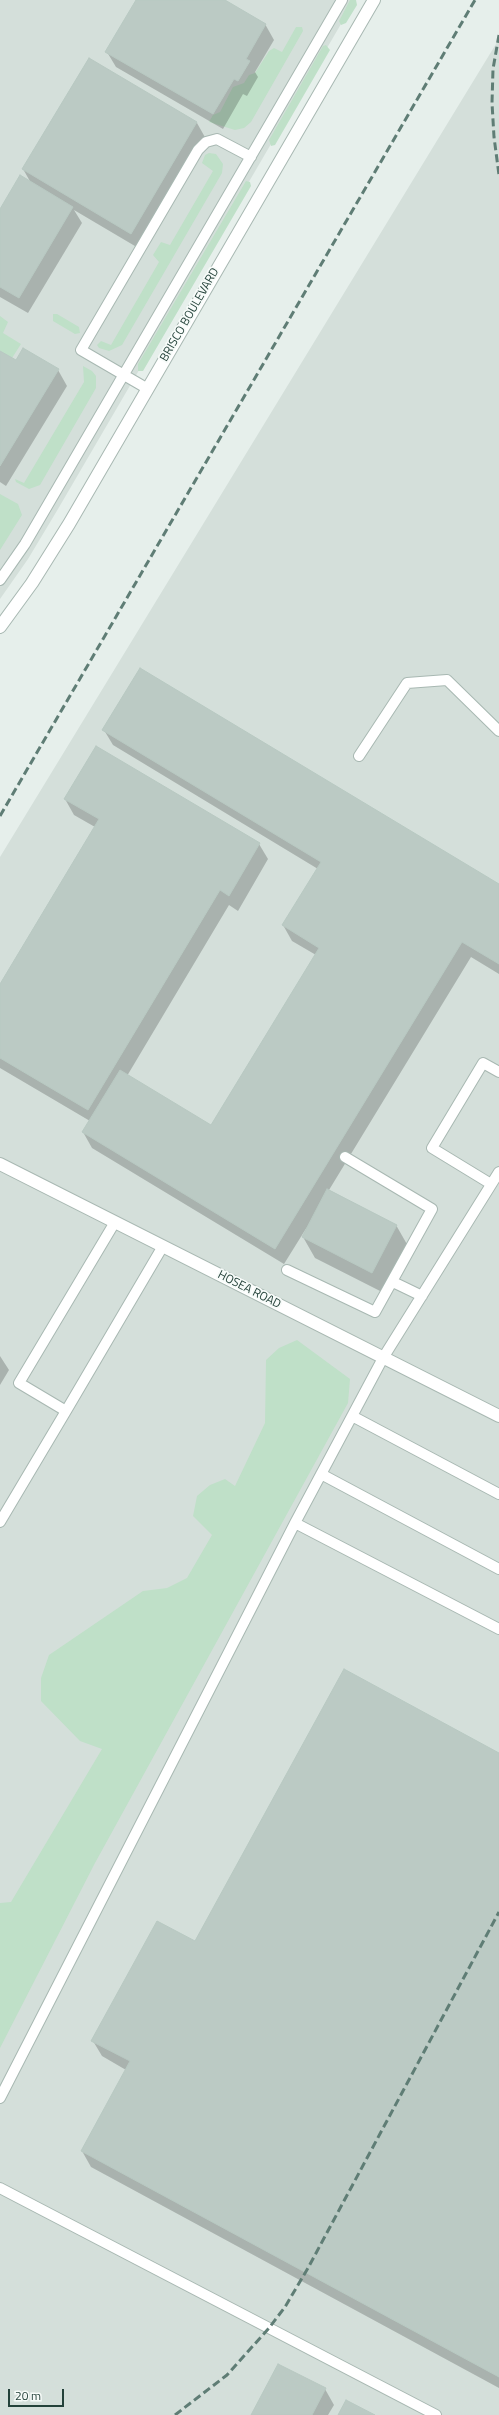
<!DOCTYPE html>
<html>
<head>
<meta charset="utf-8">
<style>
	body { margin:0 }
	#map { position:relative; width:499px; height:2415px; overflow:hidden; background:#e6efeb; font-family:"Titillium Web",sans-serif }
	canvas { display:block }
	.scale { position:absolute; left:8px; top:2389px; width:56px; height:18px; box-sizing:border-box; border:2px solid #24423a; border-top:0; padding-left:5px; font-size:12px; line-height:14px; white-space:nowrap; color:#24423a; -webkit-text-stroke:3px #f7fbf9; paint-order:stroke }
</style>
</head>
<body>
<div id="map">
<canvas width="499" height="2415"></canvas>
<div class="scale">20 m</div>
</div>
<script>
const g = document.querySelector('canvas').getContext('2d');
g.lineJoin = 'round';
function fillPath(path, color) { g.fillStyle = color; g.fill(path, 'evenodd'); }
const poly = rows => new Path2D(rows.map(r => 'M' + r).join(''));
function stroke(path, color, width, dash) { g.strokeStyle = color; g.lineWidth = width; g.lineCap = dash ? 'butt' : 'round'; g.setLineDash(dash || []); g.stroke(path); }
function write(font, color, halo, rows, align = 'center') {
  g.font = font + ' "Titillium Web",sans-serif'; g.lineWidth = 3.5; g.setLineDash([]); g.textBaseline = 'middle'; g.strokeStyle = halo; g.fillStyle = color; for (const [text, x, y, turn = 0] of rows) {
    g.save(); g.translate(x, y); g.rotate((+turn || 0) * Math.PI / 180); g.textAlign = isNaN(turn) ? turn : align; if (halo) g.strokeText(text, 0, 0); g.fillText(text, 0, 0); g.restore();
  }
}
fillPath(poly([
	[0,0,355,0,58,509,28,559,0,599],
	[499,39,499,2415,0,2415,0,857]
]), '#d4dfda');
fillPath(poly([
	[350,0,356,0,357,5,346,23,341,25,339,21],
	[296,27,302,27,303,31,251,122,244,128,235,130,209,122,213,115,220,112,233,87,244,83,249,75,255,73,269,51,274,48,282,52],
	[326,45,330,50,275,145,271,146,269,140,323,46],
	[209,153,216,154,223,164,222,173,122,345,109,351,99,348,97,345,101,341,111,345,159,262,153,255,161,242,170,245,213,171,202,163,205,155],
	[246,181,250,182,251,186,143,371,138,371,138,364],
	[53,314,57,314,79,327,80,333,75,334,53,321],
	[0,316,8,322,3,333,21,344,12,358,0,351],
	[83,366,92,371,96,376,96,388,40,485,29,489,16,482,15,479,24,483,84,382],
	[0,494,18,504,22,515,0,550],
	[297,1340,350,1379,348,1403,95,1863,0,2048,0,1903,11,1902,102,1749,80,1741,41,1701,41,1678,49,1655,143,1591,167,1588,187,1578,212,1535,193,1516,197,1496,210,1485,225,1479,235,1486,265,1423,266,1360,279,1348]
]), '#bfe0c8');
fillPath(poly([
	[137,0,223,0,265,24,274,40,255,72,258,77,247,96,243,94,223,129,116,67,107,52],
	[89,59,197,123,206,139,140,249,74,210,82,223,28,313,0,297,0,211,31,183,23,169],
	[0,352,16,361,58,370,67,386,6,486,0,482],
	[104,730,499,885,499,974,471,957,329,1190,396,1225,408,1246,384,1293,315,1258,303,1237,307,1227,284,1264,92,1148,83,1132,90,1121,0,1068,0,986,95,827,74,815,65,799,259,844,268,859,238,911,229,905,127,1076,211,1126,316,955,292,941,283,925,318,869,113,745],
	[0,1356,9,1370,0,1385],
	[499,1754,499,2388,91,2167,82,2151,126,2070,102,2056,93,2041,196,1943],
	[325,2389,334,2405,328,2415,253,2415]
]), '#0003');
const building = poly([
	[136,0,225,0,266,24,246,59,250,61,238,81,234,79,213,114,105,52,136,0],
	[89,58,197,122,131,234,22,169,89,58],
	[20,175,73,207,19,298,0,287,0,209,20,175],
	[23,348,59,369,0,466,0,351,16,360,23,348],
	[140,668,499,884,499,964,462,942,275,1249,82,1132,120,1070,211,1125,319,948,282,925,321,862,102,730,140,668],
	[96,746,260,843,229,896,220,890,88,1110,0,1058,0,984,99,819,64,799,96,746],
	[327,1189,397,1225,372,1273,302,1237,327,1189],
	[344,1669,499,1753,499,2377,81,2151,130,2061,91,2041,157,1921,195,1941,344,1669],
	[278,2364,326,2388,312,2415,251,2415,278,2364],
	[346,2400,375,2415,338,2415,346,2400]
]);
fillPath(building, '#bbcac4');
stroke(building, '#b8c9c2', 1);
const service = poly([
	[148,389,81,350,198,150,206,142,217,139,251,157],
	[0,580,25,544,342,0],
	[359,756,407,683,447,680,499,731],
	[491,1184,432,1148,483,1063,499,1072],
	[287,1270,375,1312,432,1209,345,1157],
	[393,1282,422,1296],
	[66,1411,163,1246],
	[352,1416,499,1494],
	[321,1474,499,1569],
	[0,1522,66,1411,19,1383,115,1222],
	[295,1523,499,1629],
	[0,2098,295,1523,383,1358,499,1172],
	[0,2188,436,2415]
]);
const minor = poly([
	[0,627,32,583,69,524,374,0]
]);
const tertiary = poly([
	[0,1164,499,1416]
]);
stroke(service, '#a8b8b2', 12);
stroke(minor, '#a8b8b2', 14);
stroke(tertiary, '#a8b8b2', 14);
stroke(service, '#fff', 10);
stroke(minor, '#fff', 12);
stroke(tertiary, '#fff', 12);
stroke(poly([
	[499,35,493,69,492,103,494,137,499,175],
	[0,816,475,0],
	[175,2415,227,2375,269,2328,285,2307,308,2268,499,1912]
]), '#5f7d75', 3, [8, 4]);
write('12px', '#24423a', '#f7fbf9', [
	["BRISCO BOULEVARD",190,315,-60],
	["HOSEA ROAD",249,1290,27]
]);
</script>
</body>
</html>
